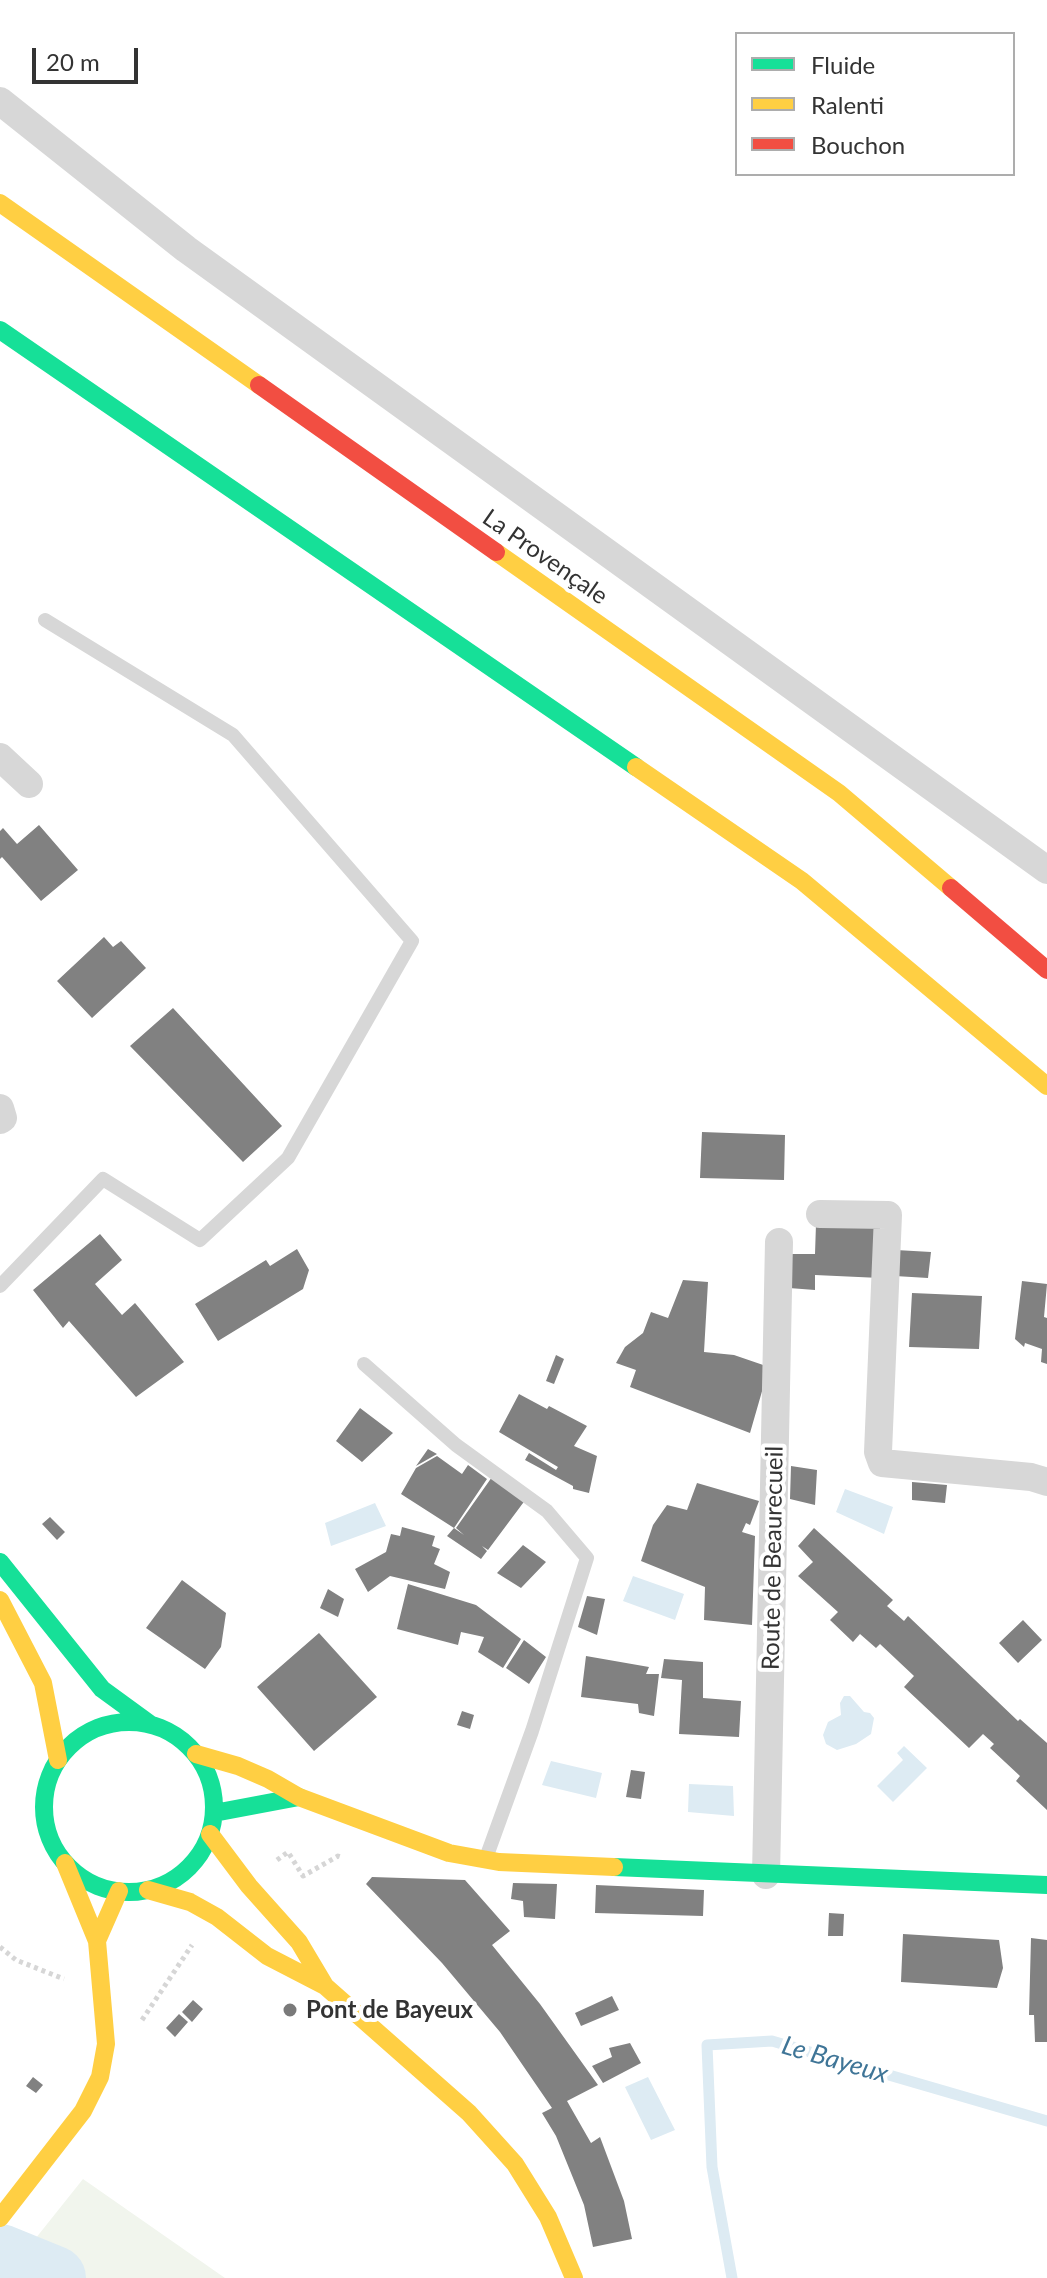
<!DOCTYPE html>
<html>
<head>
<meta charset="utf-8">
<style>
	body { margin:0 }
	#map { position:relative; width:1047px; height:2278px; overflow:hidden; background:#fff; font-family:Lato,sans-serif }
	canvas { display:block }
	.legend { position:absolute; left:735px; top:32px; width:280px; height:144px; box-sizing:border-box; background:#fff; border:2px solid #adadad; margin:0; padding:10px 14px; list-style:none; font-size:24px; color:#333 }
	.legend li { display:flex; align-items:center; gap:16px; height:40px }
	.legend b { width:40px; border:2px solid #adadad }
	.scale { position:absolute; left:32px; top:48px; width:106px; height:36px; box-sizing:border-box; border:4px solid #333; border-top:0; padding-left:10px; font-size:24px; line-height:28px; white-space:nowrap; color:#333; -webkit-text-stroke:6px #fff; paint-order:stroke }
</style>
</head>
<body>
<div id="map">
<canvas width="1047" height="2278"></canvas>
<ul class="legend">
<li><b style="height:10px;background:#16e098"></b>Fluide</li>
<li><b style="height:10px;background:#ffcf43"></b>Ralenti</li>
<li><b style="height:10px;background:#f24e42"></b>Bouchon</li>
</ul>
<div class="scale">20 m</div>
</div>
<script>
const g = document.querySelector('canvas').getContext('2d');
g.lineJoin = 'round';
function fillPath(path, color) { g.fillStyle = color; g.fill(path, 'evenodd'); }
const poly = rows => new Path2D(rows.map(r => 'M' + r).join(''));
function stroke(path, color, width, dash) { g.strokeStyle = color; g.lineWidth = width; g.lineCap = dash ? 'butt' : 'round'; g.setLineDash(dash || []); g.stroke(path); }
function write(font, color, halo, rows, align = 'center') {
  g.font = font + ' Lato,sans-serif'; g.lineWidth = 8; g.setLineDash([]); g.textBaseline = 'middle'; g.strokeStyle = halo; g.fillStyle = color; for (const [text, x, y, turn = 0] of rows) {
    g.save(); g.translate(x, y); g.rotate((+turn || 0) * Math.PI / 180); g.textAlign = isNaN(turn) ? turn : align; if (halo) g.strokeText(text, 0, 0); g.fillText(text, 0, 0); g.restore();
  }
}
fillPath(poly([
	[83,2179,225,2278,4,2278]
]), '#f1f5ed');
fillPath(poly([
	[845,1489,893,1507,884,1534,836,1512],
	[375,1503,386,1526,331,1546,325,1523],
	[633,1576,684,1594,675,1620,623,1601],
	[844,1696,850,1696,864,1712,870,1713,874,1718,871,1734,856,1744,837,1750,826,1744,823,1735,828,1722,841,1715,840,1703],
	[904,1746,927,1768,893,1802,877,1786,903,1760,897,1753],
	[551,1761,602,1773,596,1798,542,1785],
	[689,1784,733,1786,734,1816,688,1812],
	[648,2077,675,2130,651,2140,625,2087]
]), '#ddebf3');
stroke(poly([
	[732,2278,712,2167,707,2045,772,2041,1047,2121]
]), '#ddebf3', 11);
stroke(poly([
	[0,2256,54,2278]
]), '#ddebf3', 64);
fillPath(poly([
	[39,825,78,870,41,901,2,857,0,859,0,831,3,828,17,844],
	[104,937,113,947,121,941,146,968,92,1018,57,981],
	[173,1008,282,1126,243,1162,130,1046],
	[702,1132,785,1135,784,1180,700,1178],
	[816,1224,880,1225,880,1278,815,1275,815,1290,789,1288,791,1254,815,1254],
	[100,1234,122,1260,95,1284,122,1315,135,1303,184,1362,136,1397,69,1321,63,1328,33,1290],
	[297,1249,309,1270,303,1289,218,1341,195,1304,266,1260,270,1266],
	[896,1250,931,1252,928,1278,895,1276],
	[683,1280,708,1282,704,1352,734,1355,769,1367,750,1433,630,1387,636,1370,616,1363,625,1347,643,1333,651,1312,668,1318],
	[1022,1281,1047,1284,1044,1317,1047,1318,1047,1364,1041,1362,1042,1349,1025,1343,1024,1347,1015,1339],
	[912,1293,982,1296,979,1349,909,1347],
	[556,1355,564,1359,554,1384,546,1381],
	[519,1394,547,1409,549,1406,587,1426,574,1446,597,1456,589,1493,573,1489,573,1486,525,1460,529,1453,556,1470,558,1467,499,1432],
	[360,1408,393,1433,362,1462,336,1441],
	[428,1449,437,1454,416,1466],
	[437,1456,462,1474,468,1465,487,1479,454,1528,401,1494,416,1468],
	[791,1466,817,1470,815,1505,790,1499],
	[492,1477,526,1499,488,1550,482,1546,487,1551,481,1559,447,1536,454,1528,464,1535,456,1528],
	[912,1482,947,1485,945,1503,912,1500],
	[697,1483,759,1501,750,1525,746,1523,742,1532,755,1536,752,1625,704,1620,705,1587,641,1561,653,1525,667,1505,687,1510],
	[50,1517,65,1532,57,1540,42,1524],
	[402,1527,435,1536,432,1546,440,1549,434,1564,450,1572,445,1589,390,1576,368,1592,355,1569,386,1552,391,1534,400,1536],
	[814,1528,893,1600,887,1606,904,1621,908,1616,1018,1721,1020,1719,1047,1743,1047,1810,1016,1781,1020,1776,990,1748,994,1744,983,1734,969,1748,904,1687,914,1676,880,1644,876,1648,860,1634,853,1642,830,1620,838,1612,798,1576,813,1562,798,1546],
	[523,1545,546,1562,521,1588,497,1573],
	[182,1580,226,1613,221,1647,205,1669,146,1628],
	[408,1584,476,1605,521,1639,503,1668,478,1652,484,1637,461,1632,458,1645,397,1629],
	[328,1589,344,1599,338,1617,320,1608],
	[587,1596,605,1599,597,1635,578,1627],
	[1023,1620,1042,1640,1018,1663,999,1643],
	[319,1633,377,1697,314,1751,257,1687],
	[524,1640,546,1657,529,1684,506,1668],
	[586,1656,649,1667,646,1674,659,1674,654,1716,639,1713,638,1704,581,1697],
	[664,1659,703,1662,703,1698,741,1701,739,1737,679,1734,682,1680,661,1678],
	[462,1711,474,1715,470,1729,457,1725],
	[631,1770,645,1772,641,1799,626,1797],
	[372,1877,465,1880,510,1931,492,1945,540,2004,598,2085,567,2101,591,2143,600,2137,624,2201,632,2239,593,2247,584,2205,556,2136,542,2113,552,2108,500,2032,442,1963,366,1884],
	[513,1883,557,1884,555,1919,524,1917,523,1901,511,1899],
	[596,1885,704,1890,703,1916,595,1913],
	[829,1913,844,1914,843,1936,828,1936],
	[903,1934,999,1940,1003,1968,997,1988,901,1982],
	[1031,1938,1047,1940,1047,2042,1035,2042,1034,2015,1029,2015],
	[612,1996,619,2010,581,2026,575,2013],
	[193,2000,203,2009,192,2022,182,2012],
	[179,2014,188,2022,175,2037,166,2028],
	[630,2043,641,2063,603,2083,592,2066,612,2057,609,2048],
	[33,2077,43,2085,36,2093,26,2086]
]), '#818181');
stroke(poly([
	[277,1860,288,1852,303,1876,338,1856,341,1857],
	[0,1947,16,1960,64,1979],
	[142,2020,192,1945]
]), '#d6d6d6', 5, [4, 4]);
stroke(poly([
	[0,1286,103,1179,200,1240,288,1158,412,941,233,735,45,620],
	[364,1364,456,1445,547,1511,587,1558,532,1731,486,1858]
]), '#d7d7d7', 14);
stroke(poly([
	[0,101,186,249,1047,870],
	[0,757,29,784],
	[0,1108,3,1118,0,1120],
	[820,1214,888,1215,878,1452,882,1463,1031,1477,1047,1482],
	[766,1875,779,1242]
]), '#d7d7d7', 28);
stroke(poly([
	[0,330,636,767],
	[0,1562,102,1689,150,1724],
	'44 1807a85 85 0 1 1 170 0a85 85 0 1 1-170 0Z',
	[214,1813,299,1797],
	[614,1867,1047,1885]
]), '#16e098', 18);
stroke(poly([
	[0,203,259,385],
	[496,552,839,793,951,888],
	[636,767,802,881,1047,1086],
	[0,1600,43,1683,58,1760],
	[196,1754,238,1766,268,1779,299,1797,449,1853,499,1862,614,1867],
	[210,1834,249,1886,299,1942,324,1984],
	[148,1890,190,1902,217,1917,267,1956,325,1986,469,2113,515,2164,548,2217,574,2278],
	[97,1941,119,1891],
	[0,2218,83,2111,100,2077,106,2044,97,1941,65,1863]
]), '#ffcf43', 18);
stroke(poly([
	[259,385,496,552],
	[951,888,1047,970]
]), '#f24e42', 18);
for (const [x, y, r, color] of [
	[290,2010,8,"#7a7a7a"]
]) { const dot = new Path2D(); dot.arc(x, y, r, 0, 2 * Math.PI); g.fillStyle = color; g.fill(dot); stroke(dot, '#fff', 3); }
write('24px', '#333', '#fff', [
	["La Provençale",545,557,35],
	["Route de Beaurecueil",773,1558,-89]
]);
write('bold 24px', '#333', '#fff', [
	["Pont de Bayeux",306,2010]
], 'left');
write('italic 26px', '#3f7597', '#fff', [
	["Le Bayeux",835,2060,16]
]);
</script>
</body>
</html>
